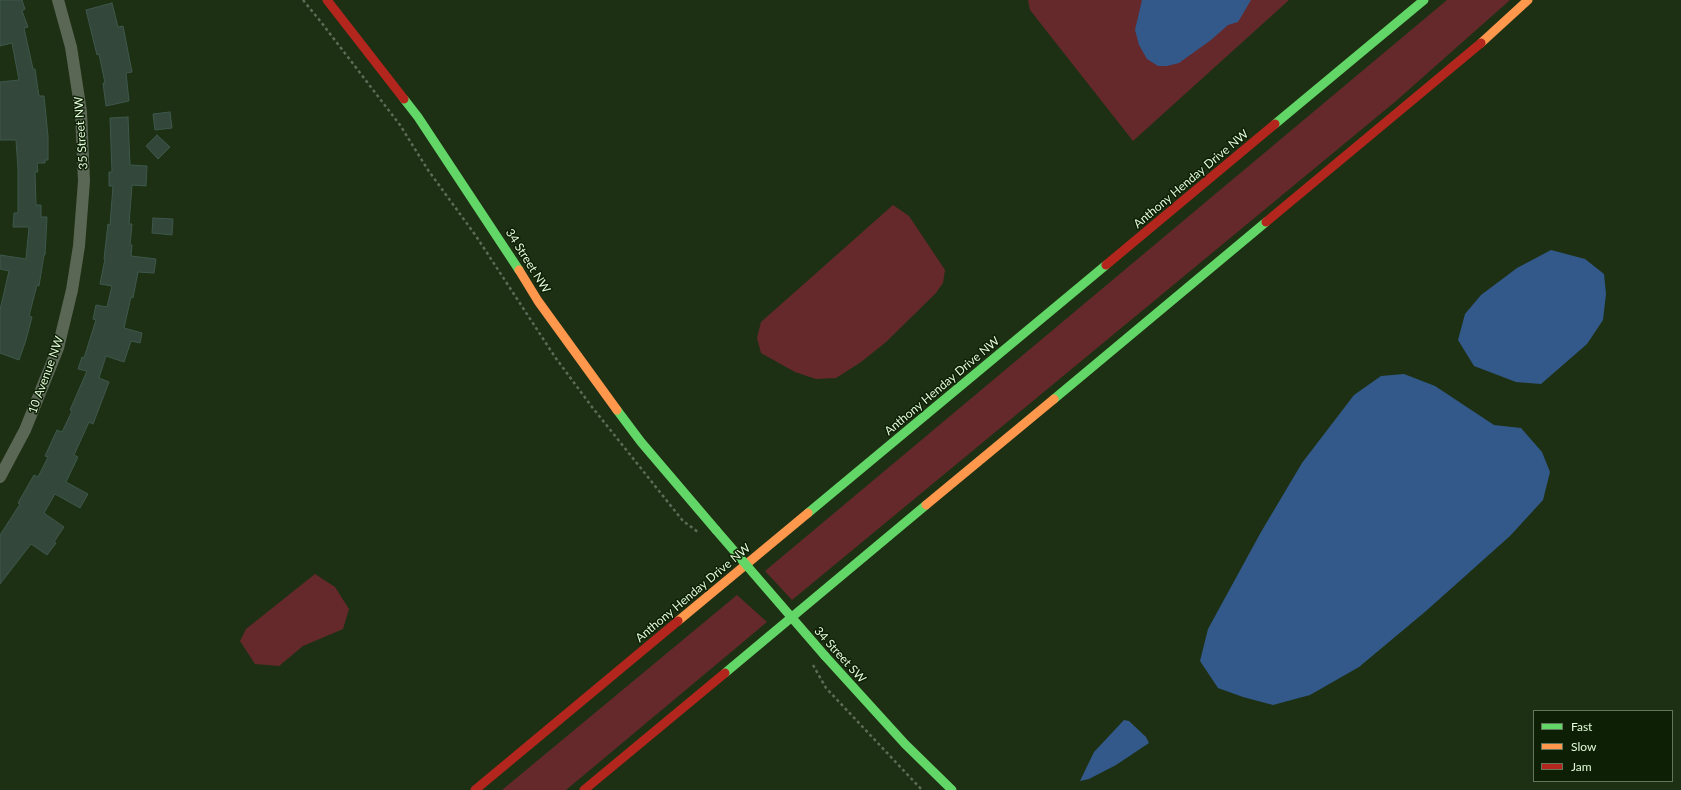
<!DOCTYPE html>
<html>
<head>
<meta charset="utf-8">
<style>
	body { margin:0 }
	#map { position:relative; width:1681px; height:790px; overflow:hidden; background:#1e3014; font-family:Lato,sans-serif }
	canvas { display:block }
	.legend { position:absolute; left:1533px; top:710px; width:140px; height:72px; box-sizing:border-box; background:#0d1f05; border:1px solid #627759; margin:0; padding:5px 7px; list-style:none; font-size:12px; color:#e2fbd8 }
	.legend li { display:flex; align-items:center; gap:8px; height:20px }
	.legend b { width:20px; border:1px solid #627759 }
</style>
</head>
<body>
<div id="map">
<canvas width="1681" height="790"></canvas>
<ul class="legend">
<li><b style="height:5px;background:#63d668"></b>Fast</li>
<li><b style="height:5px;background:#ff974d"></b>Slow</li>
<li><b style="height:5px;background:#b3261e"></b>Jam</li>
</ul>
</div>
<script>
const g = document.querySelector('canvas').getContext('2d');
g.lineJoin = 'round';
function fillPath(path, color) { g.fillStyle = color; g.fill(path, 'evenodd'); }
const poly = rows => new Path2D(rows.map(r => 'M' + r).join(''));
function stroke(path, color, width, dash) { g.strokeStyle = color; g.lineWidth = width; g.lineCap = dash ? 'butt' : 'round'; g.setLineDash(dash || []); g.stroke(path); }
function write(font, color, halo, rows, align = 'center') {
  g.font = font + ' Lato,sans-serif'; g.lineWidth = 3; g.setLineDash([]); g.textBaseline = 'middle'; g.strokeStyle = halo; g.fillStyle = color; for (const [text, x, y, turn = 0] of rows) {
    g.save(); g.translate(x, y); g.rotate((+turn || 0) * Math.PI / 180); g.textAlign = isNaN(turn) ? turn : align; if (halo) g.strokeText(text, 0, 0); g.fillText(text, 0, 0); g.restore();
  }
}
fillPath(poly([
	[1028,0,1289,0,1133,141,1030,10],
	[1447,0,1510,0,1396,101,792,600,765,571],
	[893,205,909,216,945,270,943,283,936,293,886,342,861,362,836,378,816,379,795,372,761,353,757,338,761,322],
	[315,574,335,587,349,609,343,629,303,646,279,666,255,664,240,641,246,629],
	[737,595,767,622,566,790,502,790]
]), '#65292c');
fillPath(poly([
	[1142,0,1251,0,1238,22,1228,25,1211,40,1179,63,1167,66,1158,66,1147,59,1139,45,1135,30],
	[1551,250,1585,259,1604,274,1606,294,1603,320,1587,344,1541,384,1516,382,1474,366,1458,340,1465,314,1481,295,1517,268],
	[1404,374,1435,386,1494,425,1521,428,1542,452,1550,472,1543,500,1510,536,1426,611,1359,667,1310,695,1273,705,1243,697,1218,688,1200,661,1208,629,1261,532,1302,463,1354,395,1381,376],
	[1124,720,1129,721,1146,737,1149,743,1116,765,1089,779,1080,781,1094,752]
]), '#32598a');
const building = poly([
	[0,0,22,0,25,9,22,11,28,27,24,28,33,69,35,69,39,96,44,96,48,136,48,160,45,160,45,163,37,163,38,172,35,172,36,205,41,205,41,217,47,217,45,255,44,255,39,286,37,285,29,316,32,317,26,340,19,360,0,353,0,310,9,271,0,269,0,255,26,259,29,227,13,227,14,213,18,213,18,169,16,140,0,140,0,82,19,80,12,43,0,46,0,0],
	[112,3,118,27,123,26,132,72,126,73,129,101,106,106,103,83,105,83,99,54,97,55,86,10,112,3],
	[170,112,172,128,155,130,153,114,170,112],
	[128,117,130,165,147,166,146,186,132,185,129,224,132,224,130,245,132,245,131,256,156,259,154,273,138,272,133,298,131,297,124,328,142,333,140,343,131,341,124,362,106,356,99,378,109,382,93,424,89,422,74,455,78,457,66,482,88,494,80,508,55,494,44,513,64,527,54,542,56,543,47,555,31,544,0,584,0,535,20,504,18,503,34,475,38,477,48,457,45,456,57,430,62,432,72,411,70,410,87,371,78,369,82,357,84,358,96,320,93,319,96,305,107,307,112,286,100,284,105,259,104,259,108,224,110,225,113,186,109,186,109,172,112,172,110,118,128,117],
	[157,135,170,147,158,159,146,146,157,135],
	[153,218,173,219,172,235,152,233,153,218]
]);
fillPath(building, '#33473a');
stroke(building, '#3e584c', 1);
stroke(poly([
	[303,0,321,22,400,125,428,170,476,236,555,357,592,407,683,521,698,532],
	[813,665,826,688,922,790]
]), '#5e6b57', 2.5, [3, 3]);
stroke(poly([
	[0,477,25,430,58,348,72,290,79,246,84,181,81,112,71,47,58,0]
]), '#5a6755', 12);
stroke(poly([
	[404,99,418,117,519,270],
	[1275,124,1424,0],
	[1054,399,1266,222],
	[617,410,641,442,716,530],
	[808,513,1106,265],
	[825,656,905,744,952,790],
	[725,673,926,505]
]), '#63d668', 9);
stroke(poly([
	[1481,43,1528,0],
	[519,270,538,301,617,410],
	[926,505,1054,399],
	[678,621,808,513]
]), '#ff974d', 9);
stroke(poly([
	[327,0,404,99],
	[1266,222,1481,43],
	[1106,265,1275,124],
	[475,790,678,621],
	[584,790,725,673]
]), '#b3261e', 9);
stroke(poly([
	[716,530,825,656]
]), '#63d668', 9);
write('12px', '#e2fbd8', '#0d1f05', [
	["35 Street NW",81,133,-94],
	["Anthony Henday Drive NW",1191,179,-40],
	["34 Street NW",528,261,58],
	["10 Avenue NW",46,375,-70],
	["Anthony Henday Drive NW",942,386,-40],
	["Anthony Henday Drive NW",693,593,-40],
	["34 Street SW",840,655,48]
]);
</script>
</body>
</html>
